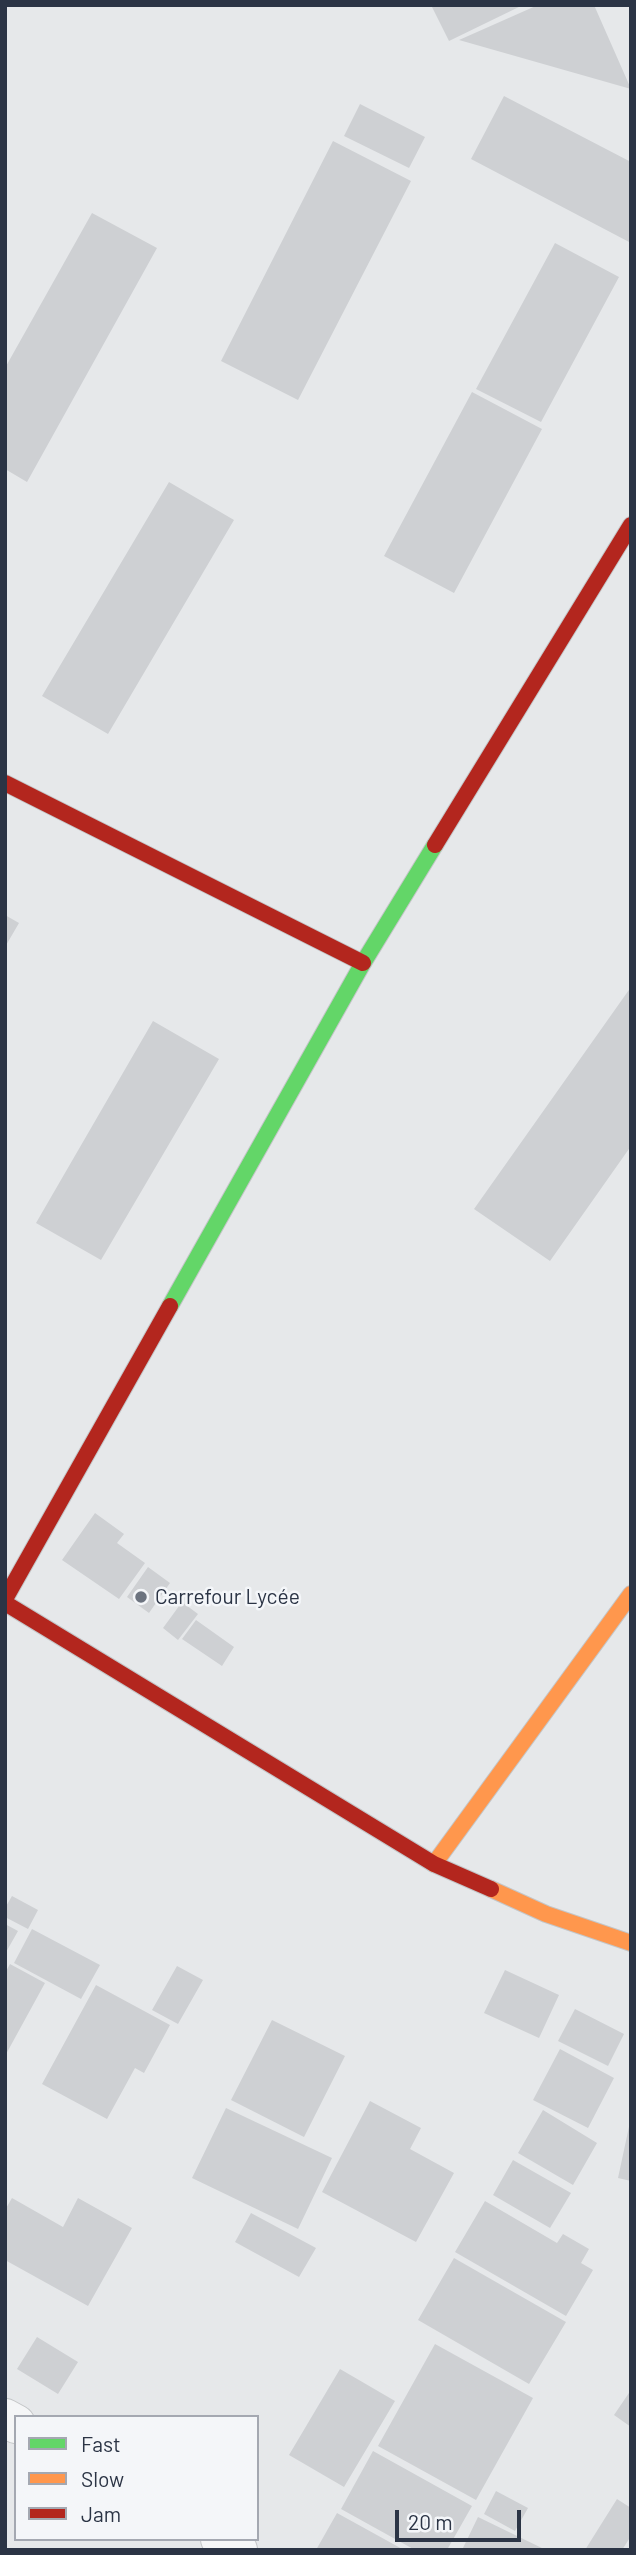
<!DOCTYPE html>
<html>
<head>
<meta charset="utf-8">
<style>
	body { margin:0 }
	#map { position:relative; width:636px; height:2555px; overflow:hidden; background:#e6e8ea; font-family:Barlow,sans-serif }
	canvas { display:block }
	.frame { position:absolute; inset:0; border:7px solid #2b3445; pointer-events:none }
	.legend { position:absolute; left:14px; top:2415px; width:245px; height:126px; box-sizing:border-box; background:#f4f6f9; border:2px solid #a4a8b1; margin:0; padding:9px 12px; list-style:none; font-size:21px; color:#2b3445 }
	.legend li { display:flex; align-items:center; gap:14px; height:35px }
	.legend b { width:35px; border:2px solid #a4a8b1 }
	.scale { position:absolute; left:395px; top:2510px; width:126px; height:32px; box-sizing:border-box; border:4px solid #2b3445; border-top:0; padding-left:9px; font-size:21px; line-height:24px; white-space:nowrap; color:#2b3445; -webkit-text-stroke:5px #f4f6f9; paint-order:stroke }
</style>
</head>
<body>
<div id="map">
<canvas width="636" height="2555"></canvas>
<div class="frame"></div>
<ul class="legend">
<li><b style="height:9px;background:#63d668"></b>Fast</li>
<li><b style="height:9px;background:#ff974d"></b>Slow</li>
<li><b style="height:9px;background:#b3261e"></b>Jam</li>
</ul>
<div class="scale">20 m</div>
</div>
<script>
const g = document.querySelector('canvas').getContext('2d');
g.lineJoin = 'round';
function fillPath(path, color) { g.fillStyle = color; g.fill(path, 'evenodd'); }
const poly = rows => new Path2D(rows.map(r => 'M' + r).join(''));
function stroke(path, color, width, dash) { g.strokeStyle = color; g.lineWidth = width; g.lineCap = dash ? 'butt' : 'round'; g.setLineDash(dash || []); g.stroke(path); }
function write(font, color, halo, rows, align = 'center') {
  g.font = font + ' Barlow,sans-serif'; g.lineWidth = 5; g.setLineDash([]); g.textBaseline = 'middle'; g.strokeStyle = halo; g.fillStyle = color; for (const [text, x, y, turn = 0] of rows) {
    g.save(); g.translate(x, y); g.rotate((+turn || 0) * Math.PI / 180); g.textAlign = isNaN(turn) ? turn : align; if (halo) g.strokeText(text, 0, 0); g.fillText(text, 0, 0); g.restore();
  }
}
fillPath(poly([
	[431,5,523,5,449,41],
	[538,5,594,5,631,89,459,40],
	[504,96,631,162,631,243,471,159],
	[360,104,425,137,409,168,344,136],
	[333,141,411,181,298,400,221,361],
	[92,213,157,248,27,482,5,469,5,368],
	[555,243,619,277,541,422,476,389],
	[472,392,542,429,454,593,384,556],
	[169,482,234,520,108,734,42,696],
	[5,915,19,923,5,947],
	[631,987,631,1146,550,1261,474,1209],
	[153,1021,219,1059,101,1260,36,1223],
	[95,1513,124,1534,117,1543,145,1563,119,1599,62,1560],
	[148,1567,170,1583,149,1613,127,1597],
	[182,1602,198,1614,178,1640,163,1628],
	[196,1620,234,1647,222,1666,182,1639],
	[12,1896,38,1910,28,1929,5,1917,5,1908],
	[5,1924,18,1931,5,1954],
	[32,1929,100,1965,81,1999,14,1963],
	[10,1964,45,1983,5,2056,5,1973],
	[177,1966,203,1980,178,2024,152,2010],
	[505,1970,559,1995,539,2038,484,2013],
	[96,1985,170,2025,144,2073,135,2068,107,2119,42,2084],
	[575,2009,624,2034,608,2066,558,2041],
	[272,2020,345,2056,304,2137,231,2100],
	[560,2049,614,2078,588,2128,533,2100],
	[370,2101,421,2128,410,2149,454,2173,416,2242,322,2192],
	[226,2108,332,2158,298,2229,192,2178],
	[543,2110,597,2143,573,2185,518,2153],
	[630,2122,631,2122,631,2181,618,2178],
	[513,2160,571,2193,550,2228,493,2195],
	[12,2198,63,2227,78,2198,132,2228,88,2306,5,2260,5,2210],
	[485,2201,557,2243,563,2234,589,2249,581,2263,593,2270,566,2316,455,2252],
	[251,2213,316,2248,299,2277,235,2242],
	[454,2258,566,2322,529,2384,418,2320],
	[37,2337,78,2362,58,2394,17,2369],
	[435,2344,533,2398,476,2500,378,2446],
	[340,2369,395,2401,344,2487,289,2455],
	[631,2390,631,2427,614,2415],
	[373,2451,472,2506,447,2550,415,2550,341,2509],
	[496,2491,528,2508,515,2531,484,2514],
	[617,2499,631,2508,631,2536,622,2550,585,2550],
	[337,2513,404,2550,316,2550],
	[478,2517,546,2550,462,2550]
]), '#ced0d3');
const street = poly([
	[5,2418,16,2424],
	[220,2539,238,2550]
]);
const fast = poly([
	[170,1306,363,963,435,845]
]);
const slow = poly([
	[434,1864,631,1594],
	[491,1889,546,1914,631,1943]
]);
const jam = poly([
	[5,783,363,963],
	[435,845,631,525],
	[5,1599,170,1306],
	[5,1603,434,1864,491,1889]
]);
stroke(street, '#c4c6c8', 40);
stroke(fast, '#c4c6c8', 18);
stroke(slow, '#c4c6c8', 18);
stroke(jam, '#c4c6c8', 18);
stroke(street, '#f5f6f7', 38);
stroke(fast, '#63d668', 16);
stroke(slow, '#ff974d', 16);
stroke(jam, '#b3261e', 16);
for (const [x, y, r, color] of [
	[141,1597,7,"#6c737f"]
]) { const dot = new Path2D(); dot.arc(x, y, r, 0, 2 * Math.PI); g.fillStyle = color; g.fill(dot); stroke(dot, '#f4f6f9', 2.5); }
write('21px', '#2b3445', '#f4f6f9', [
	["Carrefour Lycée",155,1597]
], 'left');
</script>
</body>
</html>
